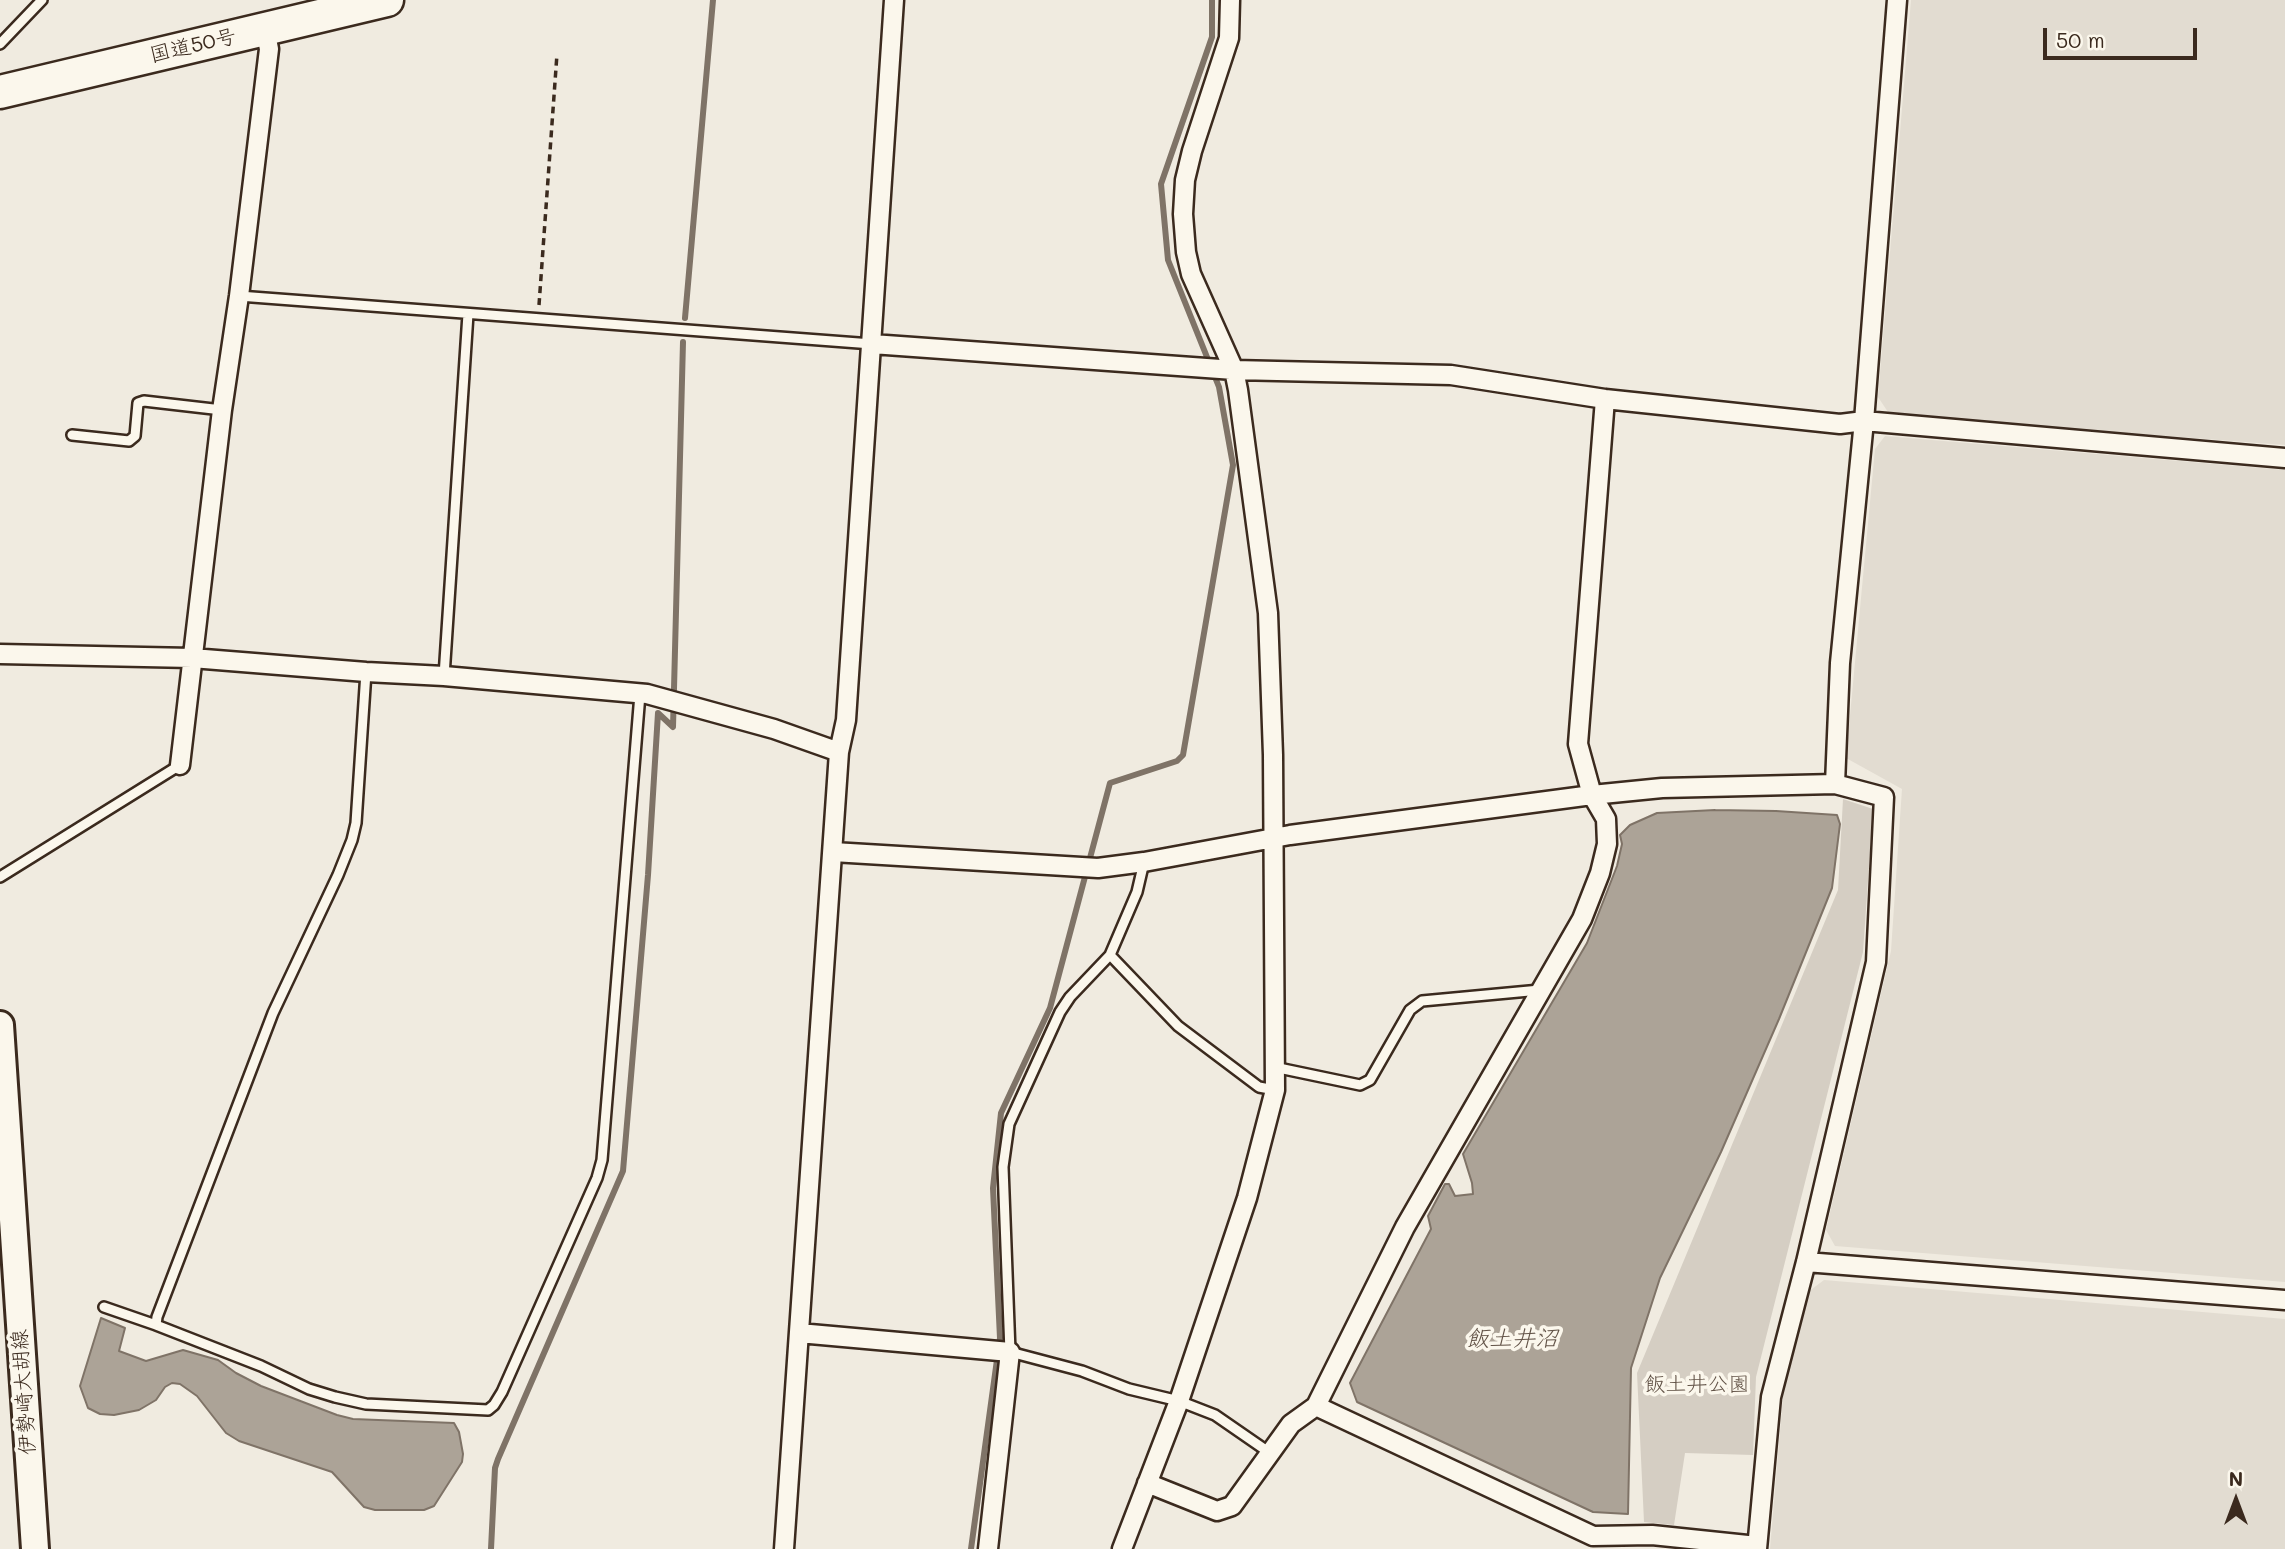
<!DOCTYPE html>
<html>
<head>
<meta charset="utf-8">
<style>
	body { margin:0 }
	#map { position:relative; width:2285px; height:1549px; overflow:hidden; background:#f0ebe0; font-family:Mali,sans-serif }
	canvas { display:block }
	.north { position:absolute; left:2201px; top:1465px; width:70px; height:70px; -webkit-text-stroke:5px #fbf7ec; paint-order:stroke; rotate:0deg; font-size:19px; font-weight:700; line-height:28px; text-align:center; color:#3b2a1e }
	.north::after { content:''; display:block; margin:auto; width:24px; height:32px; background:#3b2a1e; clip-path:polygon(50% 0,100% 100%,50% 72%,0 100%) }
	.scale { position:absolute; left:2043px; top:28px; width:154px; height:32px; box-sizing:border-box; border:4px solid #3b2a1e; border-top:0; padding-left:9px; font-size:21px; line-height:24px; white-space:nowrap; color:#3b2a1e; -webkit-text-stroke:5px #fbf7ec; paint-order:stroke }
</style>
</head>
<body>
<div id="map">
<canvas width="2285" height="1549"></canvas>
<div class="north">N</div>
<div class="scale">50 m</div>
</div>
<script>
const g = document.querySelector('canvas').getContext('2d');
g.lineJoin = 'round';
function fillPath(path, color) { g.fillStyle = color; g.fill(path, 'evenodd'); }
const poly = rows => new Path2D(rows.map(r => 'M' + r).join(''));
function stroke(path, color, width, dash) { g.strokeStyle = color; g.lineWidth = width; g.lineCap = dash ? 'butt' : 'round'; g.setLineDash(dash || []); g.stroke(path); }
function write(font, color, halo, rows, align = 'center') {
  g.font = font + ' Mali,"Klee One",sans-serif'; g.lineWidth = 7; g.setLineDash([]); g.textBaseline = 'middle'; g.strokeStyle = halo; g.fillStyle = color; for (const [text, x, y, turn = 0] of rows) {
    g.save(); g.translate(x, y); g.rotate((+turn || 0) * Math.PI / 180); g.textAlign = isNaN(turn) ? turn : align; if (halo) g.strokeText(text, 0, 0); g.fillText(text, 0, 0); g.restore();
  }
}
fillPath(poly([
	[1911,0,2285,0,2285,445,1890,415,1878,397],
	[1885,436,2285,470,2285,1282,1835,1246,1826,1230,1891,951,1902,789,1846,758,1875,449],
	[1824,1280,2285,1319,2285,1549,1770,1549,1783,1396,1808,1292]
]), '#e2dcd1');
fillPath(poly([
	[1843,799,1873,809,1863,952,1756,1377,1753,1455,1685,1453,1674,1525,1644,1522,1637,1373,1838,890]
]), '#d5cec3');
const water = poly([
	[1715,810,1776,811,1837,815,1840,824,1832,888,1779,1019,1721,1152,1660,1278,1631,1368,1628,1514,1593,1512,1357,1402,1350,1383,1431,1229,1428,1216,1445,1184,1449,1184,1455,1196,1473,1194,1472,1183,1463,1154,1587,943,1617,866,1622,844,1620,835,1630,825,1657,813,1715,810],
	[101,1318,125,1328,119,1351,146,1361,183,1350,218,1360,236,1373,261,1386,337,1415,353,1419,454,1423,459,1432,463,1454,462,1462,434,1506,424,1510,375,1510,364,1507,332,1472,239,1441,226,1433,197,1396,180,1384,172,1383,165,1387,156,1400,139,1410,114,1415,100,1414,88,1408,80,1386,101,1318]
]);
fillPath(water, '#aca397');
stroke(water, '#7f7367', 2);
stroke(poly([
	[685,318,713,0],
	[491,1549,495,1468,498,1459,623,1171,648,875,658,713,673,727,683,342],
	[971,1549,1000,1338,993,1188,1001,1113,1050,1008,1110,783,1177,761,1183,755,1233,465,1219,387,1168,260,1161,184,1212,37,1212,0]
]), '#7f7367', 6);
const lane = poly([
	[0,44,42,0],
	[239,296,872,344],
	[72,435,129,441,135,436,138,403,144,401,222,410],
	[366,672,356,823,352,840,338,875,273,1013,157,1317,156,1325,261,1366,309,1389,335,1397,366,1404,488,1410,494,1405,502,1392,597,1178,602,1160,640,694],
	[444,676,468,314],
	[1144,862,1137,892,1110,955,1070,997,1060,1012,1009,1124,1003,1167,1010,1352,1082,1371,1129,1389,1179,1401,1215,1415,1270,1453],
	[0,877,180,765],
	[1110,955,1178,1026,1259,1087,1275,1090],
	[1274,1067,1360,1085,1370,1080,1410,1010,1422,1001,1540,990],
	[104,1307,156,1325]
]);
const street = poly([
	[872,344,1234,370,1451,375,1605,399,1840,424,1864,421,2285,458],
	[0,654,192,658,366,672,444,676,647,694,774,729,839,752],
	[180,765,222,410,239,296,269,49,265,29],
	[1835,784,1840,663,1864,421,1897,0],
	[833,852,1098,868,1144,862,1290,835,1592,795,1662,788,1835,784,1884,797,1876,962,1806,1262,1771,1397,1757,1549],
	[1806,1262,2285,1300],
	[799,1333,1010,1352,988,1549],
	[1316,1406,1593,1536,1652,1535,1757,1546],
	[1147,1483,1217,1511,1232,1506,1291,1424,1316,1406,1405,1227,1582,919,1600,873,1607,844,1606,819,1592,795,1578,744,1605,399],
	[784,1549,839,752,846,720,894,0],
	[1122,1549,1179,1401,1247,1198,1275,1090,1273,755,1268,613,1238,390,1234,370,1191,274,1186,252,1183,214,1185,180,1192,151,1229,38,1230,0]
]);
const primary = poly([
	[0,1025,35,1549]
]);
const highway = poly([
	[0,92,387,0]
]);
stroke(lane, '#3b2a1e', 14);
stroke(street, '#3b2a1e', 23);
stroke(primary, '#3b2a1e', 32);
stroke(highway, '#3b2a1e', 37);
stroke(poly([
	[539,305,557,54]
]), '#3b2a1e', 3.5, [7, 5]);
stroke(lane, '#fbf7ec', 9);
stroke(street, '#fbf7ec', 18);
stroke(primary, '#fbf7ec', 26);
stroke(highway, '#fbf7ec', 32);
write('21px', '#3b2a1e', '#fbf7ec', [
	["国道50号",193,46,-13],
	["伊勢崎大胡線",24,1392,-94]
]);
write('21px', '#625347', '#fbf7ec', [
	["飯土井公園",1697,1385]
]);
write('italic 23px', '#635448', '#fbf7ec', [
	["飯土井沼",1512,1339]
]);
</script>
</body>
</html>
